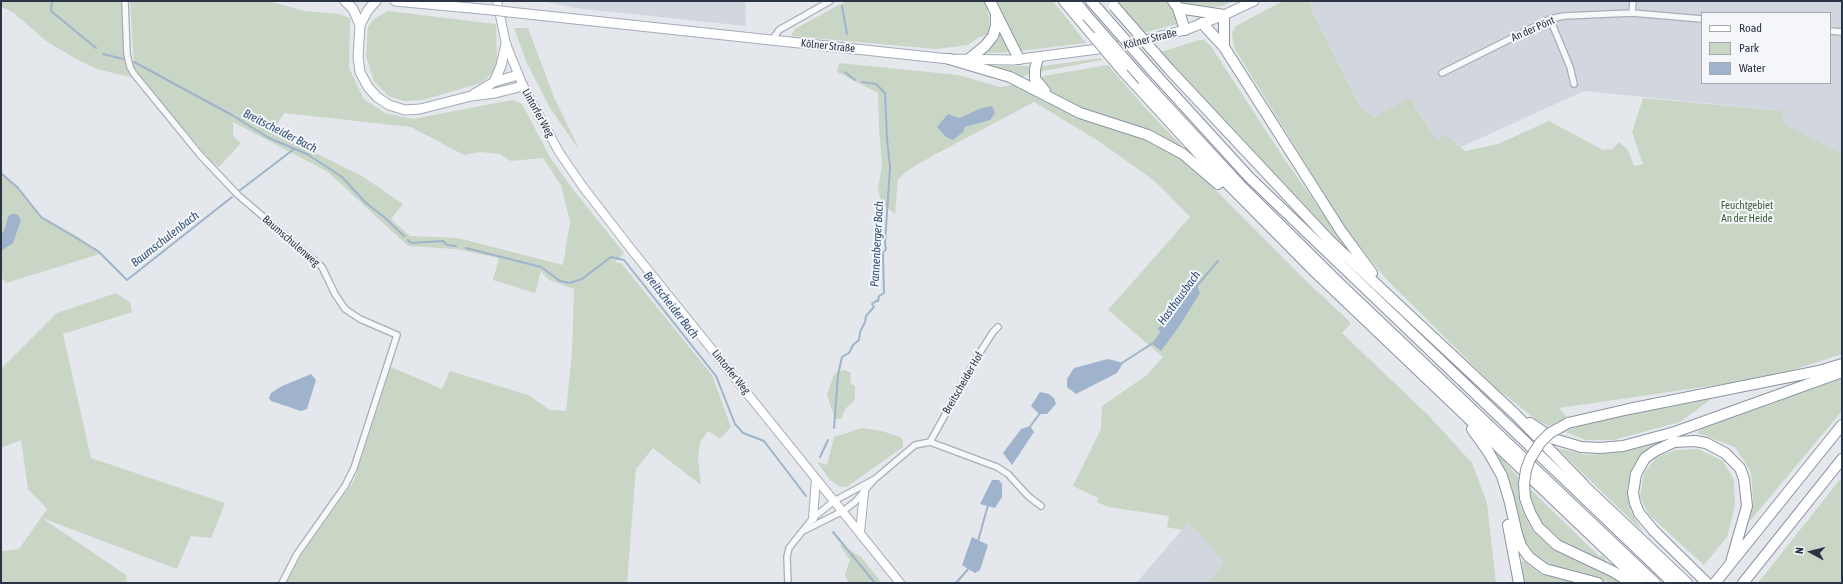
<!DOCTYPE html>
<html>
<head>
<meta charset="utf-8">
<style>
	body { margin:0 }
	#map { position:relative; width:1843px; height:584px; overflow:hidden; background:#e4e7ec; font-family:"Asap Condensed",sans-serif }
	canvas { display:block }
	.frame { position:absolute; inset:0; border:2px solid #2b3445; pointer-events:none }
	.legend { position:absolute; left:1701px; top:12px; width:130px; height:72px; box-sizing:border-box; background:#f4f6f9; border:1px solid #a4a8b1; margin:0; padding:5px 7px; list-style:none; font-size:12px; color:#2b3445 }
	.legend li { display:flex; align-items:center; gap:8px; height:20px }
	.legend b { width:20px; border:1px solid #a4a8b1 }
	.north { position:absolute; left:1791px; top:532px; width:40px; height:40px; -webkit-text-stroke:3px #f4f6f9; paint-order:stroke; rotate:277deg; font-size:11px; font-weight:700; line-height:16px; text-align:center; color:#2b3445 }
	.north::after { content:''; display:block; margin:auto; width:14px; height:18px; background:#2b3445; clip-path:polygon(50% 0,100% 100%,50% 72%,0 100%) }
</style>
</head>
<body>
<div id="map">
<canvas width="1843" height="584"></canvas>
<div class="frame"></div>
<ul class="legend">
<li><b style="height:5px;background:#fff"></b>Road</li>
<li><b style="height:11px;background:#c9d6c5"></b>Park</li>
<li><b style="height:11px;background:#9fb4cc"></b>Water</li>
</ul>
<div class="north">N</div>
</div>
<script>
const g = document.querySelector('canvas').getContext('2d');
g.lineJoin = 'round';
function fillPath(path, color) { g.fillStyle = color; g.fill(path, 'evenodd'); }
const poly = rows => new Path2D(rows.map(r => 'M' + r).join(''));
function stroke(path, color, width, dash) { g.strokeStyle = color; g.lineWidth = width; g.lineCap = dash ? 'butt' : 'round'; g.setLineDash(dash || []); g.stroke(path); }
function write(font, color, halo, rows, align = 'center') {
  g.font = font + ' "Asap Condensed",sans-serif'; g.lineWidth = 4; g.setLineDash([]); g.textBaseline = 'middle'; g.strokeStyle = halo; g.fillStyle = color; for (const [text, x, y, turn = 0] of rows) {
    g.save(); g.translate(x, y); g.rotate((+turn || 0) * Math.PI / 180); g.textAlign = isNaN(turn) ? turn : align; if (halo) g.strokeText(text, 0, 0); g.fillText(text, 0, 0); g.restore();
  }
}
fillPath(poly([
	[541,1,745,1,746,26,575,8],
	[1310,1,1842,1,1842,154,1783,123,1784,111,1584,91,1461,147,1444,133,1437,140,1415,105,1373,117,1361,108,1312,10],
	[1702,13,1830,13,1830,83,1702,83],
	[1194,516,1270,583,1136,583]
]), '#d2d6de');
fillPath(poly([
	[1,1,123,1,125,61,130,77,97,69,76,59,46,41,13,12,1,7],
	[130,1,268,1,305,11,339,14,350,18,349,68,364,99,385,113,413,119,512,100,522,104,551,159,575,192,624,253,615,262,622,264,712,375,731,427,720,439,708,431,700,442,698,457,701,485,653,448,636,469,627,583,286,583,302,554,354,481,391,367,442,389,450,371,528,395,550,410,566,411,572,354,574,289,549,280,541,271,535,293,493,280,499,258,456,249,408,246,328,172,233,122,233,136,241,143,219,167,213,163,140,78,134,66],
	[284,113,411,127,464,155,480,152,500,154,511,161,543,158,561,185,570,222,563,265,458,238,410,236,391,219,403,204,362,176,273,132],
	[846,1,985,1,989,17,990,34,979,37,968,45,936,49,791,36,795,29],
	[995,1,1053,1,1086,43,1019,51],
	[1116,1,1166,1,1176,13,1177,24,1143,33],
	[1180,1,1233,1,1222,6,1200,8,1189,6],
	[1283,1,1310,1,1312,11,1361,108,1374,117,1410,98,1437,140,1444,133,1465,151,1498,144,1549,121,1603,150,1612,149,1619,142,1628,150,1634,166,1643,164,1632,132,1643,98,1784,111,1783,123,1842,154,1842,354,1783,373,1724,384,1559,408,1567,417,1548,426,1538,421,1496,388,1387,280,1348,232,1234,48,1232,33,1236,26],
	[388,11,496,24,497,61,492,74,481,83,423,100,404,101,388,96,374,81,366,57,368,27,374,19],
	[999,23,1013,52,981,53],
	[514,28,528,28,554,97,580,151,550,108,526,61],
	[1199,40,1204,40,1210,45,1285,160,1352,254,1325,229,1158,53],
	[1100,58,1102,60,1038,72,1039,69,1043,66],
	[839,63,958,75,1000,87,1018,84,1067,112,1151,141,1185,162,1200,174,1302,277,1351,323,1342,333,1429,416,1472,463,1487,503,1496,583,1209,583,1224,562,1189,522,1182,530,1167,527,1169,516,1108,507,1097,502,1098,498,1073,486,1101,429,1102,406,1147,375,1163,357,1108,310,1190,217,1164,190,1152,179,1100,142,1034,102,936,154,910,169,898,179,895,214,881,202,878,188,882,166,879,126,878,93,837,72],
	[1108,65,1147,110,1182,146,1181,148,1071,105,1047,89,1038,77],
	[987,66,1031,66,1029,74,1021,78],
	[1,173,18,187,41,216,79,237,100,254,6,283,1,277],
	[116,293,130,302,132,312,63,334,91,458,225,503,211,538,191,536,177,569,42,518,126,575,127,583,1,583,1,549,4,551,19,549,47,509,28,489,21,440,1,448,1,369,57,313],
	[845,370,851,373,850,383,855,386,855,398,852,403,846,408,841,419,835,419,827,395,833,377,837,372],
	[1842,378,1842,411,1749,522,1753,499,1751,472,1735,447,1697,433,1705,426],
	[1711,399,1680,422,1613,440,1586,440,1565,432,1585,423],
	[862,428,882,431,900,437,903,441,903,447,848,486,843,487,838,486,830,480,817,462,827,465,834,437],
	[1666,440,1647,450,1633,466,1627,489,1631,512,1643,532,1557,448,1586,455,1615,453],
	[1698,449,1723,461,1734,480,1735,506,1727,537,1704,565,1648,514,1640,496,1644,473,1657,457,1676,450],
	[1499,455,1519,478,1518,492,1521,507,1532,530,1554,548,1628,583,1613,583,1566,571,1546,564,1535,557,1529,550,1523,536,1508,479,1497,457],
	[1842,477,1842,583,1758,583],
	[1529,488,1600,557,1602,555,1607,562,1604,565,1555,540,1538,519,1530,497],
	[838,543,861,557,882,583,849,583,845,575,850,560],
	[1525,561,1530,566,1541,574,1578,583,1523,583,1521,562]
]), '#c9d6c5');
fillPath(poly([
	[992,106,995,113,990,120,965,127,963,132,953,140,946,137,937,127,948,114,959,118,982,108],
	[11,214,17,214,21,220,13,243,1,251,1,234,4,231,8,217],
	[1197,286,1200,293,1180,325,1161,351,1152,344,1161,331,1157,329,1171,318,1188,289],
	[1108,359,1123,363,1117,373,1076,394,1067,387,1067,379,1074,368],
	[311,374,316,380,307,409,301,411,271,401,269,398,271,393,282,386],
	[1040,392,1049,394,1054,398,1056,404,1047,414,1039,414,1031,406],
	[1030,426,1034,432,1012,465,1003,453,1021,429],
	[992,480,999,480,1002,484,1002,497,995,508,980,504],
	[972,537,988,545,980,570,975,573,962,565]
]), '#9fb4cc');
stroke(poly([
	[52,1,51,11,96,48],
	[842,6,847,34],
	[103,54,123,59],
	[134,62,232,115,269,138,307,154,342,177,366,203,384,217,404,236],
	[845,72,855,80],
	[1,173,18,188,41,217,98,251,127,280,232,197],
	[239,191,294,149],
	[408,240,411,243,443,241,447,245,456,246],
	[466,248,541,267,560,281,569,283,582,279,611,257,624,260,716,376,735,424,743,433,764,441,806,496],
	[1195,288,1218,261],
	[1122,363,1153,343],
	[834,428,838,375,842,357,849,353,853,345,859,340,860,332,865,322,866,316,874,307,872,304,876,301,878,301,879,296,884,293,883,253,886,249,885,243,890,167,887,139,885,93,876,84,862,82],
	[1029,428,1041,412],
	[820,457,828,440],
	[833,532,875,583],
	[978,541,988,505],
	[956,583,969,568]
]), '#9fb4cc', 2);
const minor = poly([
	[125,1,127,54,130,67,134,74,201,156,238,195,322,267,335,294,345,309,360,319,397,335,354,468,345,486,297,554,282,583],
	[1632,13,1633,1],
	[1550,19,1570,67,1574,84],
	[1830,31,1842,32],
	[772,40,779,30,830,1],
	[1442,73,1550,19,1564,16,1632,13,1702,19],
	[930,442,997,467,1008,474,1028,496,1041,506],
	[805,530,843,511,855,502,873,481],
	[788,583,787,557,789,548,813,518,834,501,875,479,915,445,930,442,977,357,993,332,998,327]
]);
const secondary = poly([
	[497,1,506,44,523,86,559,152,583,187,631,249,900,583],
	[813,518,816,479],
	[860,532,864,493]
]);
const primary = poly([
	[345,1,353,9,360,25,358,57,360,72,368,87,377,97,389,105,405,110,420,109,471,96,495,93,523,86],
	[395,1,492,10],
	[509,12,949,59,1013,60,1121,46,1185,30,1224,15,1254,1],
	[360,25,368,10,376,1],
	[494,82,501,66,506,44],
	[474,94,494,82,518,75]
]);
const motorway = poly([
	[990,1,1019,59],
	[1064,1,1095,38],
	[1075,1,1087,16],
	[1091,1,1099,10],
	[1173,1,1178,8,1185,30],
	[1178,8,1224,15,1224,47],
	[1202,23,1224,47,1341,231,1372,273],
	[1038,58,1035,69,1035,79,1045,91],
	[949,59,1010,77,1080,113,1148,135,1183,154,1218,184],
	[969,59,985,46,993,36,996,26,996,15],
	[1169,69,1330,241,1515,414,1583,484],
	[1122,70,1212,168,1316,273,1641,583],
	[1156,75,1249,177,1673,583],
	[1143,80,1240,185,1339,283,1655,583],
	[1530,423,1554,439,1581,447,1600,448,1623,446,1675,432,1842,372],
	[1568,423,1629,409,1819,371,1842,364],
	[1472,429,1489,453,1502,476,1509,499,1517,534,1521,546,1529,557,1545,569,1598,583],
	[1578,480,1687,583],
	[1508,525,1519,583],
	[1538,527,1557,545,1612,571,1632,583],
	[1707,583,1654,531,1639,513,1635,503,1633,493,1636,474,1645,458,1655,451,1674,442,1695,441,1706,443,1725,453,1740,468,1744,479,1747,506,1731,562],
	[1715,583,1842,425],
	[1743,583,1842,459]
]);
stroke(minor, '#a9aeb7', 8);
stroke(secondary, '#a9aeb7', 10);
stroke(primary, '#a3abb8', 11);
stroke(motorway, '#8b94a3', 12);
stroke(minor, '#f7f8fa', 5.5);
stroke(secondary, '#fff', 8);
stroke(primary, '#fff', 9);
stroke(motorway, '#fff', 10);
const primaryBridge = poly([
	[492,10,509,12]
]);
const motorwayBridge = poly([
	[1114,6,1169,69],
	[1099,10,1156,75],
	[1087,16,1143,80],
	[1095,38,1122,70],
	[1538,527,1530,512,1525,498,1524,484,1526,470,1530,459,1540,443,1550,433,1568,423]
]);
stroke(primaryBridge, '#a3abb8', 11, []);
stroke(motorwayBridge, '#8b94a3', 12, []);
stroke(primaryBridge, '#fff', 9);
stroke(motorwayBridge, '#fff', 10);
write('11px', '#2b3445', '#f4f6f9', [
	["An der Pönt",1533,29,-24],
	["Kölner Straße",1150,39,-14],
	["Kölner Straße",828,46,6],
	["Lintorfer Weg",538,113,61],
	["Baumschulenweg",291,241,41],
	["Lintorfer Weg",731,372,51],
	["Breitscheider Hof",963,383,-60]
]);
write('11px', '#3f6138', '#f4f6f9', [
	["Feuchtgebiet",1747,206],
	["An der Heide",1747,219]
]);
write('italic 12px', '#34527a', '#f4f6f9', [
	["Breitscheider Bach",280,131,27],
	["Baumschulenbach",165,239,-38],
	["Pannenberger Bach",877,244,-87],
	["Hasthausbach",1179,298,-54],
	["Breitscheider Bach",671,305,52]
]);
</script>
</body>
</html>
